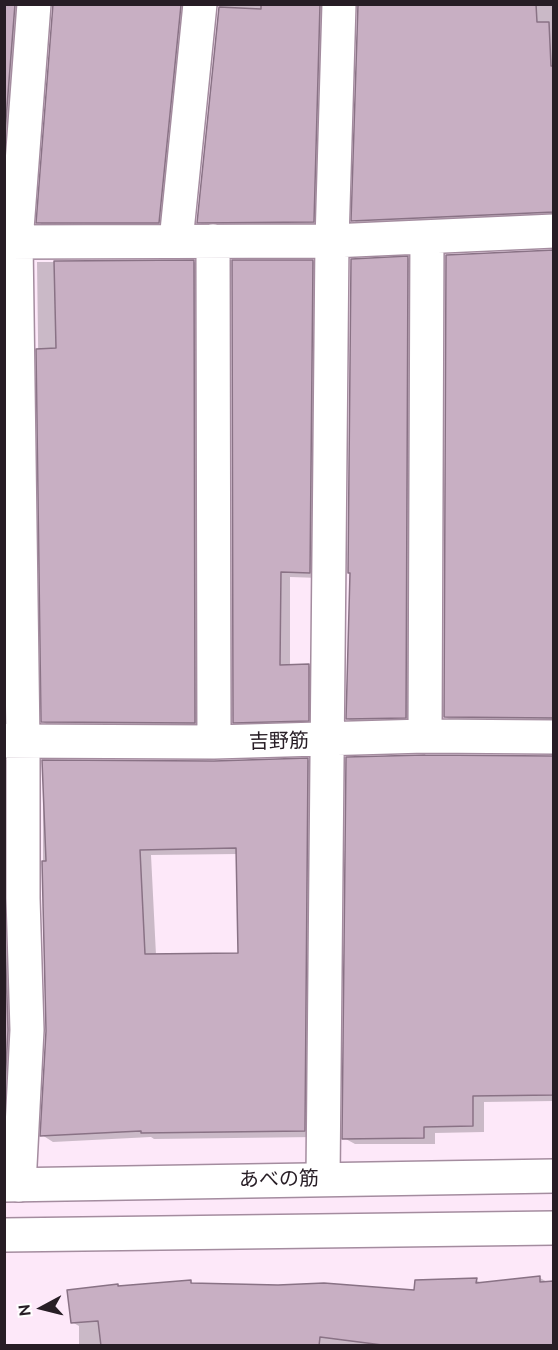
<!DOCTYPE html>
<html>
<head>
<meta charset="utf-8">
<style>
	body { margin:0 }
	#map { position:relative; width:558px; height:1350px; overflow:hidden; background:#fde8f9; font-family:Ubuntu,sans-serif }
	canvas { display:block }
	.frame { position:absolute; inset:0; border:6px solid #271d25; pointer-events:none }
	.north { position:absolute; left:12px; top:1278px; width:60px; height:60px; -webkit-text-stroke:4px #fff; paint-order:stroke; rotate:263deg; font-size:16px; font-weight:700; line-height:24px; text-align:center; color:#271d25 }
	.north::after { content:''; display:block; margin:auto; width:21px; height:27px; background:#271d25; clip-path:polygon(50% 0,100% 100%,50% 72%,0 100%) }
</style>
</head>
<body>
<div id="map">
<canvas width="558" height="1350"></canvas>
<div class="frame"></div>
<div class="north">N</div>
</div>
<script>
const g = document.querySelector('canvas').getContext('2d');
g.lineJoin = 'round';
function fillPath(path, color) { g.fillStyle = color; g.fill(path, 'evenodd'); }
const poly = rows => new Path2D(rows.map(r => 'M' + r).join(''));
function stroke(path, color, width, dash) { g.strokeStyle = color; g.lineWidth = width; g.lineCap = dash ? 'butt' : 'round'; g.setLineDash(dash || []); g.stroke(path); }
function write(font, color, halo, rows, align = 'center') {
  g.font = font + ' Ubuntu,"Noto Sans JP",sans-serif'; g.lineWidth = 4.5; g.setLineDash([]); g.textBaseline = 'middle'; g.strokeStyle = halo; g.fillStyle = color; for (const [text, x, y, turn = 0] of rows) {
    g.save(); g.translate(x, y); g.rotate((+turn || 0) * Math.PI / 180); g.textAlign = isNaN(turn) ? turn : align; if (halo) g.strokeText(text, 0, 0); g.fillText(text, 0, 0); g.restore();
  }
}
fillPath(poly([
	[4,4,25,4,4,231],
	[191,4,168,227,47,227,38,222,54,5],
	[220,4,333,4,325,228,210,228,198,222],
	[359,4,554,4,554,219,364,227,353,220],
	[554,251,554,724,457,723,445,717],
	[408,258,418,264,416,723,358,725,348,719,352,574],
	[313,261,323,267,320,578,290,577,290,666,309,666,319,672,318,726,244,728,234,722],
	[37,262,194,262,203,267,204,727,52,727,43,722],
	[4,264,12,727,4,729],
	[554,757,554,1101,484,1102,484,1132,435,1133,435,1144,355,1144,344,1138],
	[308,760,320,766,316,1137,154,1139,151,1137,53,1142,42,1135,47,1031,43,898,43,761,214,762],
	[238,854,240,955,156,955,151,855],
	[4,762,13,766,11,1136,4,1137],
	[540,1278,549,1283,554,1346,79,1346,79,1326,72,1322,118,1286,121,1288,191,1282,196,1285,415,1292,476,1280,483,1284]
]), '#0003');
const building = poly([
	[4,4,15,4,4,145,4,4],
	[53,4,181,5,159,223,36,223,53,4],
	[261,4,320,4,314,222,197,223,219,7,261,9,261,4],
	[358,4,536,4,537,22,549,22,551,66,554,66,554,212,351,221,358,4],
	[554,250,554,718,444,717,446,255,554,250],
	[408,256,406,718,346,719,350,573,348,573,351,259,408,256],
	[194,260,195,723,41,722,36,349,56,348,54,261,194,260],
	[232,260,313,260,310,573,281,572,280,665,309,664,309,721,233,723,232,260],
	[425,755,554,756,554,1095,473,1096,473,1126,424,1127,424,1138,342,1139,346,757,425,755],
	[308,758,305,1131,141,1133,141,1131,40,1136,46,1031,42,861,46,861,42,760,214,761,308,758],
	[236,848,238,953,145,954,140,850,236,848],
	[4,907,8,1030,4,1102,4,907],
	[540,1276,540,1282,554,1281,554,1346,390,1346,320,1337,319,1346,101,1346,98,1321,71,1323,67,1290,118,1284,118,1286,191,1280,191,1283,278,1285,324,1283,414,1290,415,1280,477,1278,476,1283,540,1276]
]);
fillPath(building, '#c8afc3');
stroke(building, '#897285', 1.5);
const minor = poly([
	[176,241,200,4],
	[213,241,214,742],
	[4,242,332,241,554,231],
	[425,736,427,237],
	[4,741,214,742,425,736,554,737],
	[323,1178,332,241,339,4],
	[19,1185,27,1030,23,898,23,741,16,242,34,4]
]);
const primary = poly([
	[4,1185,554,1176],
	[4,1235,554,1228]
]);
stroke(minor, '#a48c9f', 36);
stroke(primary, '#a48c9f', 36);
stroke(minor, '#fff', 33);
stroke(primary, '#fff', 33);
write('20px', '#271d25', '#fff', [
	["吉野筋",279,741,-1],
	["あべの筋",279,1179,-1]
]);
</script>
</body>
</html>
